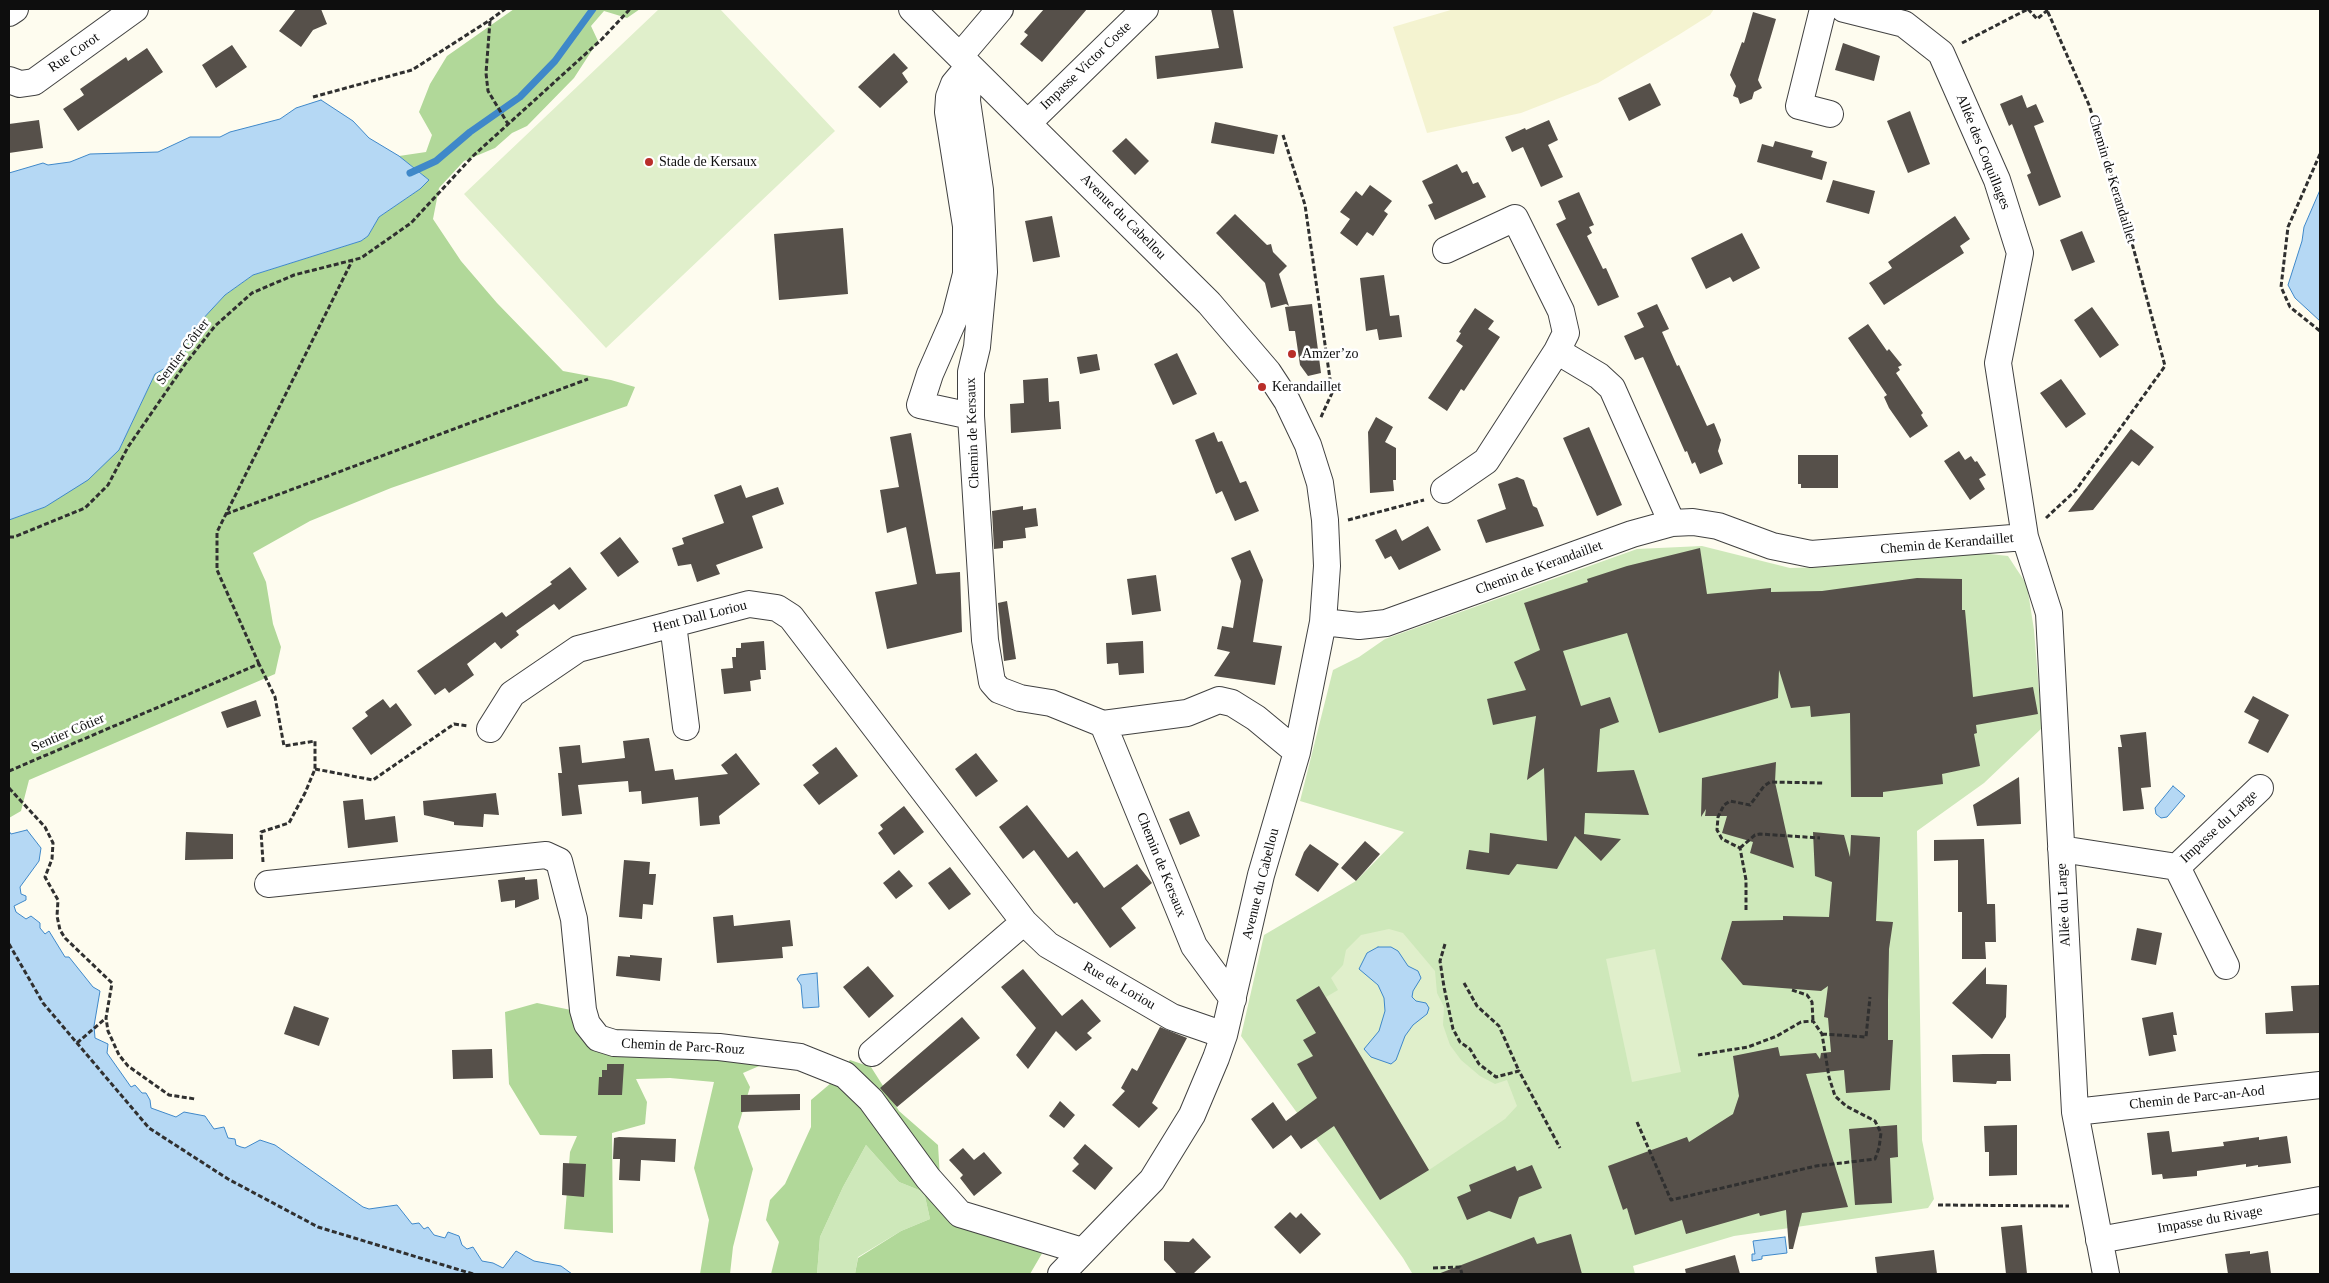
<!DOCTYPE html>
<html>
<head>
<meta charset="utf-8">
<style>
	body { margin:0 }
	#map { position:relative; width:2329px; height:1283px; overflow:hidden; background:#fefcef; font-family:Georgia,serif }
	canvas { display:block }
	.frame { position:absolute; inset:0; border:10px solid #0e0e0e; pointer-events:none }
</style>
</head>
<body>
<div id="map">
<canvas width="2329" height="1283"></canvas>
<div class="frame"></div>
</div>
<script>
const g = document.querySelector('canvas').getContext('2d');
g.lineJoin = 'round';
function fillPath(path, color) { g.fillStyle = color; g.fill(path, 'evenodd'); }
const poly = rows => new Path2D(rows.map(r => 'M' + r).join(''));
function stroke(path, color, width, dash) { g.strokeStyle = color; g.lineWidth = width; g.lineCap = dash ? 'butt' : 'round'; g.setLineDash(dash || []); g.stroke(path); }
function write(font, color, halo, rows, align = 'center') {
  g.font = font + ' Georgia,serif'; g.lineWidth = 5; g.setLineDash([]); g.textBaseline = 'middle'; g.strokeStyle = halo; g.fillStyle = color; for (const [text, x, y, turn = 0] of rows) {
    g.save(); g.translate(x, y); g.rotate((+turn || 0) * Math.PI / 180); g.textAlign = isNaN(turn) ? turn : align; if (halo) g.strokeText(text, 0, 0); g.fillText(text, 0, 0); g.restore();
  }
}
fillPath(poly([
	[1454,9,1714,9,1710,15,1680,34,1598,83,1521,113,1427,133,1393,27]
]), '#f4f3d0');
fillPath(poly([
	[1702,546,1790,568,1825,567,1962,551,2008,556,2027,585,2034,630,2042,728,1984,783,1917,831,1922,1140,1934,1199,1928,1208,1734,1236,1633,1266,1635,1274,1410,1274,1412,1273,1403,1258,1241,1036,1264,935,1356,881,1404,832,1300,801,1333,670,1359,657,1385,639,1637,549],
	[866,1145,899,1182,924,1192,930,1219,901,1231,858,1257,855,1274,817,1274,820,1237,843,1187]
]), '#cee8ba');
fillPath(poly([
	[514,9,640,9,627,18,604,11,591,26,598,41,574,78,527,126,512,133,495,148,464,161,439,188,433,219,461,261,497,303,563,371,611,380,635,387,627,406,391,488,310,521,253,553,266,582,273,624,281,647,275,674,29,780,21,811,9,818,9,520,45,507,119,450,155,374,179,362,189,341,187,336,225,295,253,275,361,241,368,236,379,217,420,189,429,180,399,156,426,152,432,135,419,112,430,84,447,56],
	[537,1003,571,1010,603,1028,656,1033,780,1057,743,1073,750,1087,738,1127,753,1169,733,1247,730,1274,700,1274,709,1220,694,1168,714,1082,670,1078,636,1079,647,1102,645,1124,612,1133,613,1233,564,1229,570,1152,577,1136,540,1135,509,1084,505,1012],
	[850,1060,871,1067,899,1111,938,1145,940,1178,964,1207,1044,1250,1030,1274,855,1274,858,1258,901,1231,930,1219,924,1192,899,1182,866,1145,843,1187,820,1237,817,1274,771,1274,779,1242,766,1220,770,1200,785,1184,811,1127,811,1100,831,1083]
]), '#b1d899');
fillPath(poly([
	[659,9,720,9,835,131,606,348,464,194],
	[1389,929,1403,933,1435,971,1437,993,1444,1007,1443,1025,1450,1045,1461,1060,1480,1076,1495,1084,1507,1080,1517,1106,1505,1119,1429,1170,1326,997,1338,990,1331,978,1343,965,1346,950,1361,935],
	[1655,949,1681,1072,1632,1082,1606,959]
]), '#e0efcb');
const water = poly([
	[321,100,353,121,369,138,399,156,429,180,420,189,379,217,368,236,361,241,253,275,225,295,187,336,189,341,184,347,186,356,155,374,119,450,88,480,45,507,9,520,9,173,43,163,48,165,70,162,90,154,158,152,190,137,220,137,230,132,280,119,296,108,321,100],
	[2320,190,2320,321,2295,298,2288,285,2302,241,2304,227,2320,190],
	[2173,786,2185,796,2167,817,2161,818,2156,814,2155,808,2173,786],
	[27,830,41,848,39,861,20,887,21,894,26,896,26,900,14,906,16,912,26,919,31,916,40,923,40,928,45,934,49,931,65,957,69,957,93,987,100,991,94,1026,95,1038,108,1044,107,1053,131,1087,135,1085,142,1093,146,1093,150,1100,151,1108,176,1117,184,1112,205,1116,214,1129,224,1127,228,1138,235,1139,236,1145,241,1147,245,1148,260,1140,275,1145,363,1207,369,1209,397,1205,412,1224,419,1223,424,1229,428,1227,434,1235,445,1238,448,1232,459,1236,462,1245,467,1249,473,1247,482,1261,493,1263,503,1268,516,1251,534,1261,561,1266,572,1274,9,1274,9,831,11,834,27,830],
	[1378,947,1391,947,1398,951,1408,966,1418,971,1421,978,1413,991,1412,997,1416,1001,1426,1003,1429,1008,1427,1014,1413,1025,1405,1036,1396,1060,1391,1064,1371,1057,1364,1049,1379,1031,1385,1011,1384,998,1378,985,1359,969,1367,953,1378,947],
	[817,973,819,1007,803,1008,801,985,797,979,800,975,817,973],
	[1785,1237,1787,1253,1762,1256,1762,1259,1752,1261,1752,1254,1755,1254,1753,1241,1785,1237]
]);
fillPath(water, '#b5d8f4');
stroke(water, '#3f88c9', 1);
stroke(poly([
	[410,173,436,161,470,132,520,97,555,61,593,9]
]), '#3f88c9', 7);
fillPath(poly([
	[296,9,321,9,327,24,313,30,301,47,279,31],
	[1044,9,1087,9,1042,62,1020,44,1028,35,1024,32],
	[1211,9,1233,9,1243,68,1157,79,1155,56,1219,48],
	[1753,12,1776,19,1758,80,1762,88,1754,92,1752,99,1740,104,1738,98,1733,96,1736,86,1730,75,1742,42,1744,43],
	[1843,43,1880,56,1874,81,1835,70],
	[232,45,247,67,216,88,202,65],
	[147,48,163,72,78,131,63,109,84,95,80,89,126,57,128,61],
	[894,53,908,68,902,73,908,82,880,108,858,87],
	[1650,83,1661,105,1629,121,1618,98],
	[2022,95,2027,108,2036,104,2044,122,2034,126,2061,197,2039,206,2027,175,2031,173,2012,124,2009,126,2000,104],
	[1910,111,1930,164,1908,173,1887,121],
	[39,120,43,148,9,153,9,124],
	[1549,120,1558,140,1548,145,1563,177,1541,187,1523,147,1512,152,1505,137,1525,128,1526,130],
	[1215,122,1278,135,1274,154,1211,143],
	[1126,138,1149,161,1135,175,1112,151],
	[1775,141,1813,151,1811,157,1827,162,1822,180,1757,162,1762,144,1773,147],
	[1457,164,1462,173,1467,171,1473,184,1478,182,1486,197,1435,220,1428,205,1433,203,1422,181],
	[1833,180,1875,191,1869,214,1826,202],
	[1370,185,1392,201,1384,211,1388,214,1373,236,1367,232,1357,246,1340,233,1350,219,1340,212,1356,191,1362,196],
	[1579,192,1594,225,1589,227,1592,233,1587,236,1603,269,1606,268,1619,297,1598,306,1556,224,1566,219,1558,201],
	[1235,214,1267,245,1271,244,1273,252,1287,266,1279,274,1289,306,1286,304,1271,308,1265,283,1216,233],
	[1052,216,1060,257,1033,262,1025,221],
	[1955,216,1970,239,1960,246,1964,253,1884,305,1869,283,1892,268,1888,262],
	[843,228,848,294,779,300,774,234],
	[2082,231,2095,262,2072,271,2060,240],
	[1742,233,1760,268,1733,282,1730,277,1706,289,1691,258],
	[1384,275,1390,316,1399,315,1402,337,1379,340,1377,329,1366,331,1360,278],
	[1312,304,1321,373,1308,376,1300,365,1295,331,1289,331,1285,307],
	[1657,304,1669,329,1662,332,1677,366,1679,365,1707,426,1714,423,1721,440,1718,451,1723,464,1700,474,1695,462,1692,464,1687,451,1685,452,1643,357,1635,360,1624,336,1644,327,1637,313],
	[2092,307,2119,345,2100,358,2074,320],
	[1475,308,1494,321,1488,329,1500,337,1464,391,1461,389,1447,411,1428,398,1463,346,1456,341,1461,333,1459,332],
	[1868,324,1887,351,1889,349,1902,365,1898,367,1900,370,1896,373,1923,413,1921,415,1928,426,1910,438,1889,408,1884,397,1887,395,1848,338],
	[1177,353,1197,394,1173,405,1154,364],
	[1097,354,1100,370,1080,374,1077,357],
	[1048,378,1049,402,1059,401,1061,429,1011,433,1010,404,1024,403,1023,380],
	[2061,379,2086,414,2066,428,2040,393],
	[1376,417,1393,427,1385,442,1396,448,1396,480,1393,480,1394,491,1370,493,1368,432],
	[1589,427,1622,505,1597,516,1563,438],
	[2131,429,2154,447,2139,466,2132,461,2093,510,2068,512],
	[1214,432,1218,442,1222,441,1240,483,1246,481,1259,511,1235,521,1222,491,1216,494,1195,440],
	[911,433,936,574,960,572,962,632,887,649,875,592,917,584,906,527,887,533,880,490,899,487,890,437],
	[1959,451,1965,460,1971,456,1975,462,1977,461,1986,475,1979,479,1985,489,1970,500,1944,461],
	[1798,455,1838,455,1838,488,1801,488,1801,484,1798,484],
	[1517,477,1524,480,1533,506,1537,508,1544,526,1486,543,1477,520,1506,509,1498,484],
	[741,485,746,498,778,487,784,504,752,516,763,548,716,565,720,574,697,582,691,564,678,566,672,548,684,544,682,538,724,523,714,495],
	[1023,506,1023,510,1036,508,1038,526,1025,528,1026,538,1003,541,1003,548,994,549,992,511],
	[1428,526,1441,550,1399,570,1391,556,1385,559,1375,540,1396,529,1402,541],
	[620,537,639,562,618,577,600,553],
	[1700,548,1707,594,1771,588,1771,592,1822,591,1917,578,1962,579,1962,610,1965,610,1973,697,2033,687,2038,714,1976,725,1977,733,1974,734,1980,766,1942,774,1943,784,1883,792,1883,797,1851,797,1850,713,1811,717,1810,706,1791,708,1779,670,1778,698,1659,733,1627,633,1563,651,1581,706,1610,697,1619,722,1600,729,1597,772,1634,770,1649,815,1585,813,1584,834,1621,839,1601,861,1575,836,1557,869,1517,864,1509,875,1466,869,1469,850,1489,853,1490,833,1547,841,1544,768,1527,780,1536,716,1493,725,1487,699,1526,690,1514,662,1540,650,1524,603,1588,582,1587,579,1627,566],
	[1250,550,1263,580,1253,642,1282,646,1275,685,1214,676,1230,652,1217,649,1222,626,1233,628,1241,581,1231,558],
	[570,567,587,589,559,610,554,604,516,631,519,635,501,649,495,642,467,664,474,675,449,693,445,688,435,695,417,671,502,612,506,617,552,584,550,582],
	[1156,575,1161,611,1132,615,1127,579],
	[1007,601,1016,659,1004,661,998,603],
	[764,641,766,670,760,670,761,679,750,681,751,691,724,694,721,669,733,668,732,657,736,657,736,648,741,648,741,643],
	[1143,641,1144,673,1119,675,1118,663,1107,664,1106,643],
	[2253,696,2289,715,2268,753,2248,743,2259,720,2244,712],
	[383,699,390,708,396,703,412,725,371,755,352,728,368,716,365,712],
	[256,700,261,716,227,728,221,712],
	[2146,732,2151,787,2141,788,2144,809,2123,811,2118,747,2122,747,2120,735],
	[649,738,655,771,673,769,675,780,728,774,721,765,736,753,760,784,719,816,720,824,700,826,698,797,642,804,641,791,629,792,628,781,578,785,582,814,562,816,558,773,562,773,559,747,580,745,582,763,625,758,623,741],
	[836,747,858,776,819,805,803,785,819,773,812,765],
	[976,753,998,781,976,797,955,769],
	[1776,762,1775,782,1794,868,1750,853,1753,842,1722,833,1727,816,1705,816,1706,809,1701,817,1702,778],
	[2019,777,2021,824,1977,826,1973,805],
	[496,793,499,815,484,814,483,827,454,825,454,822,424,815,423,801],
	[363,799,365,820,395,816,398,842,348,848,343,801],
	[1027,805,1068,858,1077,851,1104,888,1137,864,1152,883,1121,908,1136,928,1110,948,1077,902,1074,904,1034,850,1023,859,999,827],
	[904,806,924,832,894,855,878,833,883,829,880,825],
	[1189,811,1200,836,1180,845,1169,819],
	[186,832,233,834,233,859,185,860],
	[1813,832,1844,835,1850,857,1851,835,1880,837,1876,921,1893,922,1889,949,1888,1000,1888,1040,1893,1040,1890,1090,1846,1093,1844,1070,1806,1074,1848,1207,1802,1213,1793,1249,1789,1249,1786,1210,1760,1216,1759,1213,1686,1234,1682,1220,1635,1235,1627,1208,1623,1210,1608,1166,1687,1137,1689,1142,1733,1114,1739,1096,1733,1056,1778,1047,1780,1056,1816,1053,1820,1059,1821,1053,1831,1052,1828,1018,1824,1017,1828,986,1821,991,1743,985,1721,959,1732,921,1783,920,1783,916,1829,917,1832,882,1815,876],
	[1984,839,1987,904,1995,904,1996,942,1985,942,1986,959,1962,959,1962,912,1958,912,1958,860,1934,861,1934,840],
	[1365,841,1380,854,1356,881,1341,868],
	[1310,844,1339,864,1318,892,1295,875,1304,852],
	[624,860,650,862,649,874,656,874,653,905,643,904,642,919,619,917],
	[950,867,971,894,949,910,928,883],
	[899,870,913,886,896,899,883,883],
	[525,877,525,880,537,879,539,899,515,908,515,900,501,902,498,880],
	[733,915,734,926,790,920,793,946,782,947,783,958,717,963,713,917],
	[2137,928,2162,933,2156,965,2131,960],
	[630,955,662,958,660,981,616,976,618,956,630,957],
	[868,966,894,996,869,1018,843,987],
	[1986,967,1986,984,2007,985,2006,1017,1992,1039,1952,1003],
	[1023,969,1062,1016,1082,999,1101,1021,1087,1033,1092,1038,1076,1051,1056,1031,1028,1069,1016,1055,1036,1028,1001,987],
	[2319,985,2320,1033,2266,1034,2265,1013,2293,1011,2291,986],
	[1319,986,1429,1170,1380,1200,1334,1126,1301,1149,1291,1135,1273,1149,1251,1119,1273,1102,1286,1121,1317,1098,1297,1064,1313,1056,1303,1040,1316,1033,1296,1000],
	[294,1006,329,1018,319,1046,284,1034],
	[2173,1012,2177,1035,2173,1035,2176,1051,2149,1056,2142,1018],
	[962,1017,980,1038,897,1107,880,1088],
	[1160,1027,1187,1038,1152,1103,1158,1108,1139,1128,1112,1105,1125,1091,1121,1088,1132,1068,1137,1071],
	[492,1049,493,1078,453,1079,452,1050],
	[1983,1054,2010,1054,2011,1081,1997,1081,1996,1084,1953,1082,1952,1055],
	[607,1064,624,1064,622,1095,598,1095,599,1077,602,1077,602,1070,607,1070],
	[800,1094,800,1110,741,1112,741,1095],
	[1060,1101,1075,1115,1064,1128,1049,1116],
	[1897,1125,1898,1157,1890,1158,1892,1203,1855,1205,1849,1129],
	[2017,1125,2017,1175,1989,1176,1989,1152,1985,1152,1984,1126],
	[2169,1131,2172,1152,2224,1146,2223,1142,2259,1137,2259,1140,2287,1136,2291,1163,2258,1167,2258,1165,2246,1167,2246,1164,2197,1171,2197,1176,2163,1179,2162,1174,2152,1175,2147,1133],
	[619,1137,676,1139,675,1162,641,1160,640,1181,619,1180,620,1159,613,1159,614,1138],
	[1085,1144,1113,1168,1095,1190,1072,1171,1079,1164,1073,1158],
	[963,1148,974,1160,984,1152,1002,1173,974,1196,960,1178,963,1175,949,1160],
	[563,1163,586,1164,584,1197,562,1195],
	[1532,1165,1542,1188,1519,1197,1511,1219,1489,1211,1467,1220,1457,1197,1471,1191,1469,1185,1515,1166,1517,1171],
	[1290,1212,1296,1218,1301,1213,1321,1234,1300,1254,1274,1227],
	[2022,1225,2027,1274,2006,1274,2001,1227],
	[1571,1234,1582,1274,1438,1274,1534,1237,1537,1244],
	[1193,1238,1211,1257,1193,1274,1177,1274,1164,1260,1164,1241,1189,1242],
	[1934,1250,1937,1274,1877,1274,1875,1257],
	[2250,1251,2250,1254,2268,1251,2271,1274,2228,1274,2225,1254],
	[1735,1255,1740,1274,1686,1274,1685,1269]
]), '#56504a');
const minor = poly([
	[912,9,1209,303,1268,372,1287,401,1308,445,1320,483,1325,520,1327,566,1323,622,1297,752,1261,875,1224,1035,1216,1058,1192,1115,1152,1180,1061,1274],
	[1823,9,1799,106,1830,114],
	[1844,9,1904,24,1941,53,1997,180,2020,253,1998,363,2025,537,2049,613,2075,1112,2106,1274],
	[9,13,15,9],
	[960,56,1000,9],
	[969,66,967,101,980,190,984,272,977,347,971,372,971,416,985,640,992,682,999,690,1020,698,1051,703,1103,724,1187,713,1219,700,1232,703,1256,718,1297,752],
	[964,72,954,84,949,97,948,112,966,226,966,274,955,317,930,374,920,405,971,416],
	[9,80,20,84,34,82,135,9],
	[1028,123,1145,9],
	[1557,351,1599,376,1612,388,1672,523],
	[1444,490,1486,461,1557,351,1566,333,1561,311,1515,218,1446,250],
	[1323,622,1359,626,1386,623,1632,534,1672,523,1693,522,1718,526,1772,546,1811,554,2025,537],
	[673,624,686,727],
	[1103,724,1194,946,1233,999],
	[490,729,512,694,578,649,749,604,777,608,791,617,1024,922,1048,945,1172,1017,1224,1035],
	[2061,849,2177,867],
	[2177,867,2260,788],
	[2177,867,2226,966],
	[268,884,546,855,559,861,574,919,583,1010,587,1024,598,1038,614,1043,719,1047,800,1057,845,1075,871,1100,928,1178,960,1214,1082,1251],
	[872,1053,1024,922],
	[2075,1112,2320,1085],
	[2099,1240,2320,1200]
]);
stroke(minor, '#414141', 28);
stroke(poly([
	[2028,9,2037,19,2049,9],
	[490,21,486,73,488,91,508,124],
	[1962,43,2028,9],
	[313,97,412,70,490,20,505,9],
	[1283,135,1305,205,1332,393,1321,417],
	[2320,154,2288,227,2281,287,2290,307,2320,331],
	[226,514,588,379],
	[2046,518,2076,490,2165,366,2125,217,2089,105,2047,10],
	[1348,520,1424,500],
	[9,537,14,537,85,508,108,485,128,447,186,363,215,326,252,293,294,275,361,258,411,223,473,156,602,39,630,9],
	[259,664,217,570,217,532,352,261],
	[315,769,373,780,454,724,468,726],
	[9,771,259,664,275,697,284,746,315,741,315,769,305,793,289,823,261,832,263,862],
	[9,788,45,827,53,843,52,859,45,877,58,900,57,916,60,930,65,938,112,983,106,1018,108,1031,119,1055,128,1066,169,1095,195,1099],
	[1740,848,1755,835,1760,834,1820,838],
	[1746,910,1746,880,1740,848,1722,839,1717,830,1718,817,1724,805,1730,801,1750,805,1764,786,1770,782,1823,783],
	[9,944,43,1003,149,1128,228,1179,318,1227,473,1274],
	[1445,944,1440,961,1444,987,1453,1029,1460,1042,1470,1049,1479,1064,1496,1077,1519,1071,1560,1148],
	[1464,983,1477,1006,1499,1026,1519,1071],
	[1792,990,1807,995,1812,1002,1813,1021],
	[1822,1034,1866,1037,1870,997],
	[77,1043,106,1018],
	[1637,1122,1671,1200,1816,1166,1875,1159,1879,1148,1881,1133,1875,1121,1846,1106,1835,1096,1829,1077,1822,1034,1813,1021,1801,1022,1777,1036,1748,1047,1698,1055],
	[1938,1205,2069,1206],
	[1433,1268,1460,1267,1462,1274]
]), '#303030', 3, [5, 2.5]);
stroke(minor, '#fff', 26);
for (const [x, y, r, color] of [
	[649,162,5,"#b92e2a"],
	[1292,354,5,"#b92e2a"],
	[1262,387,5,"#b92e2a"]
]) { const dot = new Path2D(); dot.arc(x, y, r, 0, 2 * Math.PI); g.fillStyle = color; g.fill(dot); stroke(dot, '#fff', 2); }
write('14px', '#0e0e0e', '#fff', [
	["Rue Corot",74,53,-35],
	["Impasse Victor Coste",1086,66,-44],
	["Allée des Coquillages",1983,152,68],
	["Chemin de Kerandaillet",2112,179,73],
	["Avenue du Cabellou",1123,217,45],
	["Sentier Côtier",183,352,-53],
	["Chemin de Kersaux",973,433,-92],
	["Chemin de Kerandaillet",1947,544,-5],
	["Chemin de Kerandaillet",1539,568,-20],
	["Hent Dall Loriou",700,617,-14],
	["Sentier Côtier",68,733,-23],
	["Impasse du Large",2219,827,-43],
	["Chemin de Kersaux",1161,865,68],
	["Avenue du Cabellou",1261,884,-76],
	["Allée du Large",2064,905,-93],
	["Rue de Loriou",1119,986,30],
	["Chemin de Parc-Rouz",683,1047,3],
	["Chemin de Parc-an-Aod",2197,1098,-6],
	["Impasse du Rivage",2210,1220,-10]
]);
write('14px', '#0e0e0e', '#fff', [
	["Stade de Kersaux",659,162],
	["Amzer’zo",1302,354],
	["Kerandaillet",1272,387]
], 'left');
</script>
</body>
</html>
